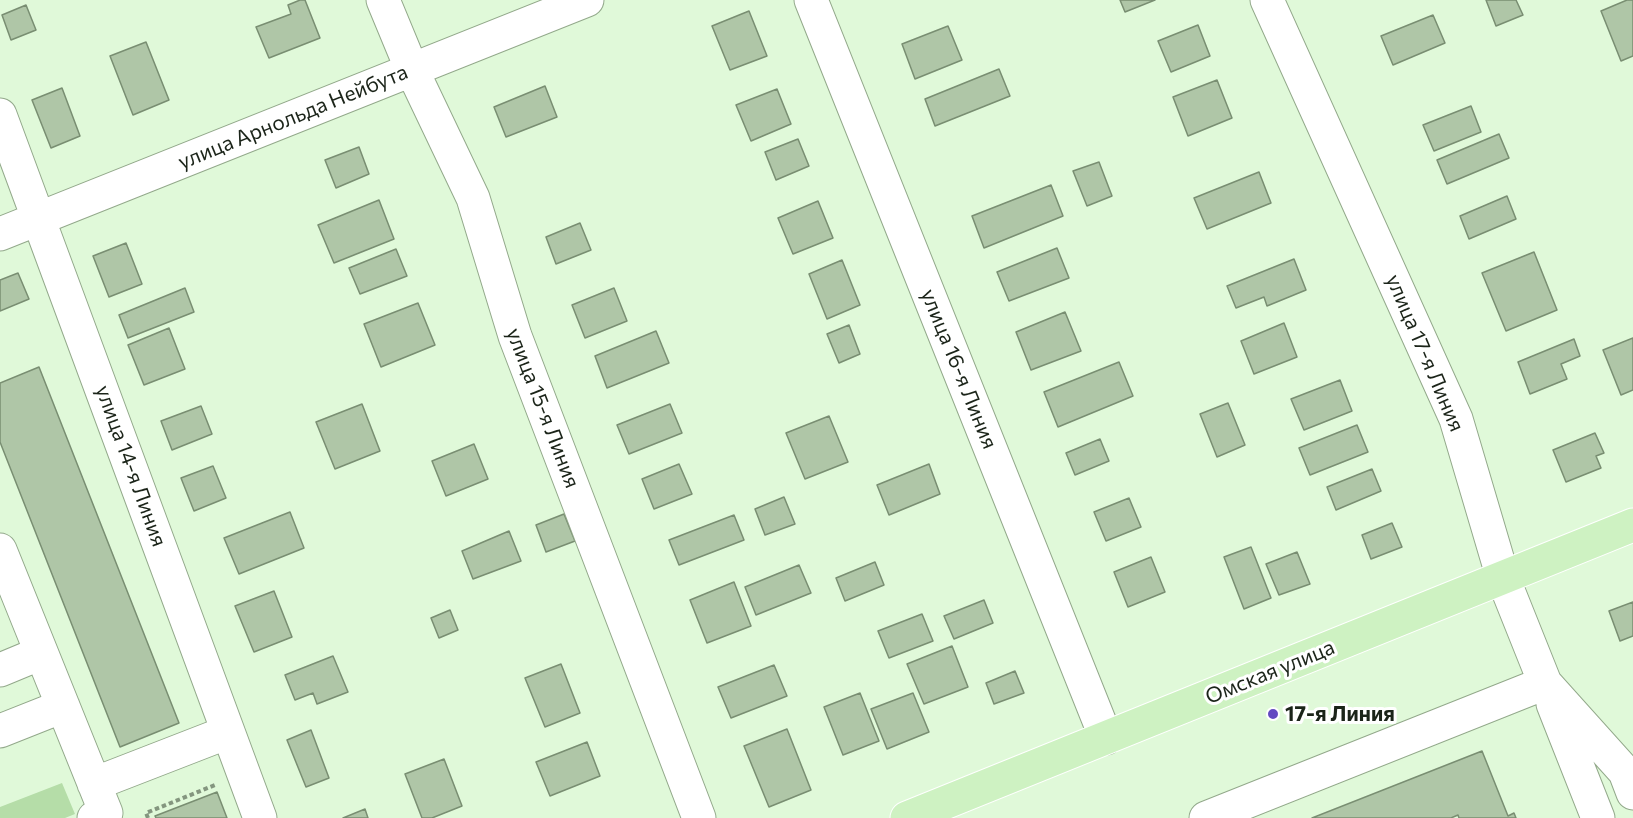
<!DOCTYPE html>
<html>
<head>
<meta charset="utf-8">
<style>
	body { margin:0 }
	canvas { display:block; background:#e0f9d9 }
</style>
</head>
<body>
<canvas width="1633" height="818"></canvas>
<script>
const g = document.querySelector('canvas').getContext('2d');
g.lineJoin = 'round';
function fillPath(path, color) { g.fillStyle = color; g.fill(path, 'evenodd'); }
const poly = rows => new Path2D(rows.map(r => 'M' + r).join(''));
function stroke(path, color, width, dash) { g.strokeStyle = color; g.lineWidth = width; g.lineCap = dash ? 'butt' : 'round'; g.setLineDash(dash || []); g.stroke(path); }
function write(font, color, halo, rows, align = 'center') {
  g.font = font + ' Commissioner,sans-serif'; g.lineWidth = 6; g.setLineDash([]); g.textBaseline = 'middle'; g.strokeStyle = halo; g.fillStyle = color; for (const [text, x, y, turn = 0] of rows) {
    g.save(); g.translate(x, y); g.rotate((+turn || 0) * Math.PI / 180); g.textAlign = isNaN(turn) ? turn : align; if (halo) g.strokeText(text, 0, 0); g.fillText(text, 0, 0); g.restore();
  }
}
fillPath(poly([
	[62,783,75,814,65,818,0,818,0,807]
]), '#b5dda8');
const building = poly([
	[300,0,305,0,320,38,269,58,256,27,291,14,288,5,300,0],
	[1120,0,1155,0,1125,12,1120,0],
	[1486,0,1516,0,1523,15,1496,26,1486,0],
	[1627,0,1633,0,1633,56,1621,61,1601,11,1627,0],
	[26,5,36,30,11,40,2,15,26,5],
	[749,11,767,56,730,70,712,26,749,11],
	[1433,15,1445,43,1393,65,1381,36,1433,15],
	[1198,25,1210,56,1171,72,1158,41,1198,25],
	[948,26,962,60,915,79,902,44,948,26],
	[146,42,169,100,133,115,110,56,146,42],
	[999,69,1010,96,935,126,925,99,999,69],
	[1217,80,1232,118,1188,136,1173,97,1217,80],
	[545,86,557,117,506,137,494,107,545,86],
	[62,88,80,136,51,148,32,100,62,88],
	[777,89,791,124,751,141,736,105,777,89],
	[1471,106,1481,132,1434,151,1423,125,1471,106],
	[1499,134,1509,158,1447,184,1437,160,1499,134],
	[798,139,809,166,776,180,765,152,798,139],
	[359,147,369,174,336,188,325,160,359,147],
	[1099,162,1112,196,1087,206,1073,171,1099,162],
	[1259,172,1271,203,1207,229,1194,198,1259,172],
	[1051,185,1063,216,984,248,972,216,1051,185],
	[1507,196,1516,219,1469,239,1460,216,1507,196],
	[379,200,394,239,334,263,318,225,379,200],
	[818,201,833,238,793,254,778,218,818,201],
	[580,223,591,250,556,264,546,237,580,223],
	[126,243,142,284,109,297,93,256,126,243],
	[1057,248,1069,278,1009,301,997,272,1057,248],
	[396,249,407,276,360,294,349,268,396,249],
	[1534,252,1557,310,1506,331,1482,273,1534,252],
	[1294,259,1306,290,1267,306,1264,297,1236,308,1227,286,1294,259],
	[842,260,860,305,827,319,809,274,842,260],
	[18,273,29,299,0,311,0,280,18,273],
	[185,288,194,312,128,338,119,315,185,288],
	[614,288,627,321,585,338,572,305,614,288],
	[418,303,435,345,381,367,364,324,418,303],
	[1065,312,1081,351,1031,370,1016,332,1065,312],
	[1284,323,1297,357,1254,374,1241,341,1284,323],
	[849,325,860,354,839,363,827,334,849,325],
	[169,328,185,369,144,385,128,345,169,328],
	[656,331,669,363,607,388,595,356,656,331],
	[1633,338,1633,390,1621,395,1603,350,1633,338],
	[1574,339,1580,356,1561,364,1567,379,1530,394,1518,362,1574,339],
	[1119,362,1133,396,1058,427,1044,392,1119,362],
	[39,367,179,723,120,747,0,442,0,383,39,367],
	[1340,380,1352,411,1304,430,1291,399,1340,380],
	[1228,403,1245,445,1217,457,1200,414,1228,403],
	[362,404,380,451,335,469,316,422,362,404],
	[670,404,682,433,629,454,617,425,670,404],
	[201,406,212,434,172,450,161,421,201,406],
	[829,416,848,462,805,479,786,433,829,416],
	[1357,425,1368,452,1310,475,1299,448,1357,425],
	[1595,433,1604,453,1596,456,1601,468,1566,482,1553,450,1595,433],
	[1100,439,1109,461,1075,475,1066,453,1100,439],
	[474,444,488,479,446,496,432,461,474,444],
	[679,464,692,494,654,509,642,479,679,464],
	[929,464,940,494,889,515,877,485,929,464],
	[213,466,226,498,194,511,181,478,213,466],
	[1372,469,1381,491,1336,510,1327,487,1372,469],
	[784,497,795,524,765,535,755,509,784,497],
	[1129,498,1141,527,1106,541,1094,512,1129,498],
	[290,512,304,548,239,574,224,538,290,512],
	[564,514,575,541,546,552,536,525,564,514],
	[734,515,744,540,679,565,669,540,734,515],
	[1392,523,1402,547,1371,559,1362,535,1392,523],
	[509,531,521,561,473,579,462,551,509,531],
	[1251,547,1271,598,1244,609,1224,557,1251,547],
	[1297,552,1310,584,1279,595,1266,564,1297,552],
	[1151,557,1165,592,1128,607,1114,572,1151,557],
	[875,562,884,585,845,601,836,578,875,562],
	[799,565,811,593,756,615,745,587,799,565],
	[734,582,751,626,707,643,690,600,734,582],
	[274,591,292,637,254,652,235,606,274,591],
	[984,600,993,623,954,639,944,616,984,600],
	[1633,602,1633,636,1620,641,1609,611,1633,602],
	[450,610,458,630,439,638,431,618,450,610],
	[922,614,933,641,889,658,878,631,922,614],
	[952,646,968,687,924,704,907,664,952,646],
	[333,656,348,692,317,704,313,693,295,700,285,675,333,656],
	[561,664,580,713,545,727,525,678,561,664],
	[774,665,787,696,731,718,718,687,774,665],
	[1015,671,1024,693,994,704,986,683,1015,671],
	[860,693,879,741,843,755,824,707,860,693],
	[913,693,929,732,887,749,871,709,913,693],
	[787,729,811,790,769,807,744,746,787,729],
	[311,730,329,778,306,787,287,740,311,730],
	[587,742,600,776,550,796,536,762,587,742],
	[1482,751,1508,816,1514,813,1516,818,1459,818,1458,815,1451,818,1312,818,1482,751],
	[444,759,462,806,432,818,422,818,405,774,444,759],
	[217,792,227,818,156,818,155,816,217,792],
	[365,809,368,818,343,818,365,809]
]);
fillPath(building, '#afc6a7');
stroke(building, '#798e72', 1.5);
const minor = poly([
	[383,0,412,70,473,198,515,336,699,818],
	[811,0,1106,738],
	[1267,0,1456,419,1503,578,1545,683,1625,772,1633,793],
	[0,115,260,818],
	[0,234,587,0],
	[0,550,106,813,94,818],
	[0,670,41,653],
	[1553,704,1598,818],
	[0,731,63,706],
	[94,784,228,732],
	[1206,818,1545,683]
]);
const major = poly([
	[907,818,1633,525]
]);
stroke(minor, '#93a98b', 35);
stroke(major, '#fff', 35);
stroke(poly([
	[148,818,146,813,215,785]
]), '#84967f', 4, [4.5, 3]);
stroke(minor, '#fff', 33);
stroke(major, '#cef2c2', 33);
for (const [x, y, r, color] of [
	[1273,714,6,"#6349c1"]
]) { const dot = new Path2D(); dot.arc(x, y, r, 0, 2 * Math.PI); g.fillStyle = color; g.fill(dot); stroke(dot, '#fff', 2); }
write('21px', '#1b2419', '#fff', [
	["улица Арнольда Нейбута",293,117,-22],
	["улица 17-я Линия",1425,353,67],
	["улица 16-я Линия",959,369,68],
	["улица 15-я Линия",543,408,69],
	["улица 14-я Линия",131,466,70],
	["Омская улица",1270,672,-22]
]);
write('bold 21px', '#1b2419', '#fff', [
	["17-я Линия",1285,714]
], 'left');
</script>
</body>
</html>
